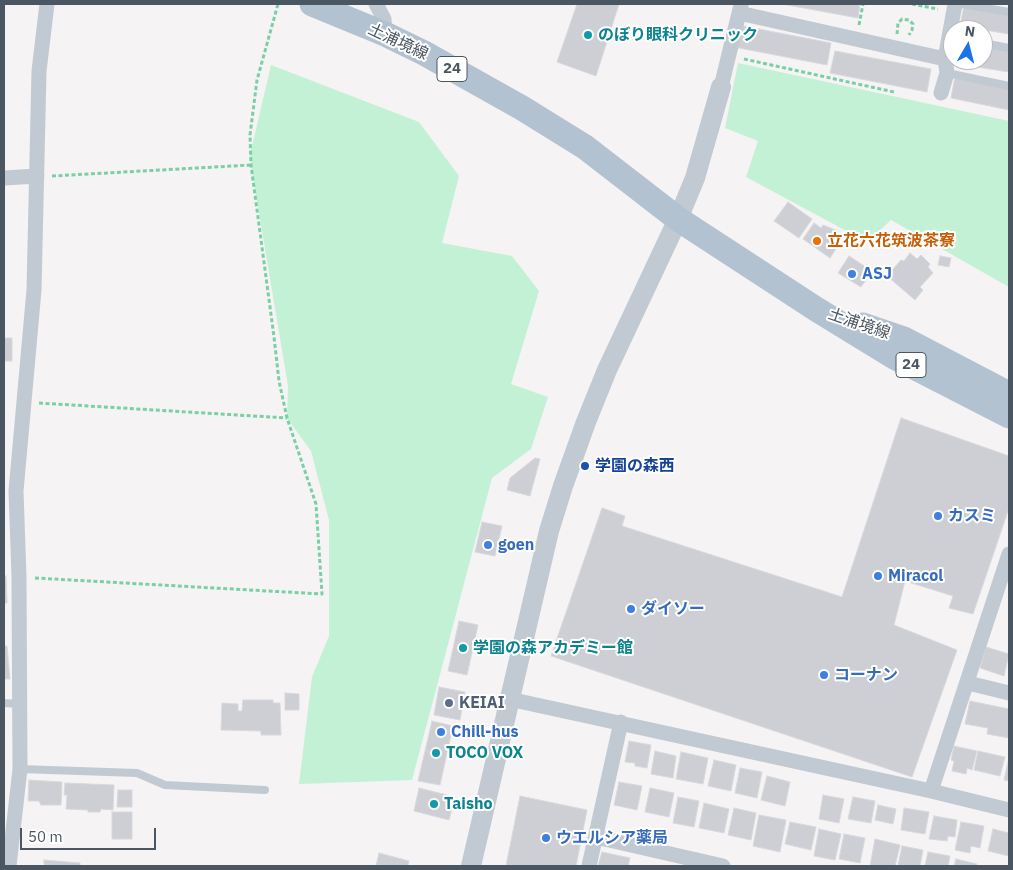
<!DOCTYPE html>
<html>
<head>
<meta charset="utf-8">
<style>
	body { margin:0 }
	#map { position:relative; width:1013px; height:870px; overflow:hidden; background:#f5f3f3; font-family:"IBM Plex Sans",sans-serif }
	canvas { display:block }
	.frame { position:absolute; inset:0; border:5px solid #4a5661; pointer-events:none }
	.north { position:absolute; left:943px; top:20px; width:50px; height:50px; box-sizing:border-box; background:#fff; border:1px solid #b7bbc0; border-radius:50%; rotate:8deg; font-size:14px; font-weight:700; line-height:20px; text-align:center; color:#4a5661 }
	.north::after { content:''; display:block; margin:auto; width:18px; height:22px; background:#1a73e8; clip-path:polygon(50% 0,100% 100%,50% 72%,0 100%) }
	.scale { position:absolute; left:20px; top:828px; width:136px; height:22px; box-sizing:border-box; border:2px solid #4a5661; border-top:0; padding-left:6px; font-size:15px; line-height:18px; white-space:nowrap; color:#4a5661; -webkit-text-stroke:4px #fff; paint-order:stroke }
</style>
</head>
<body>
<div id="map">
<canvas width="1013" height="870"></canvas>
<div class="frame"></div>
<div class="north">N</div>
<div class="scale">50 m</div>
</div>
<script>
const g = document.querySelector('canvas').getContext('2d');
g.lineJoin = 'round';
function fillPath(path, color) { g.fillStyle = color; g.fill(path, 'evenodd'); }
const poly = rows => new Path2D(rows.map(r => 'M' + r).join(''));
function stroke(path, color, width, dash) { g.strokeStyle = color; g.lineWidth = width; g.lineCap = dash ? 'butt' : 'round'; g.setLineDash(dash || []); g.stroke(path); }
function write(font, color, halo, rows, align = 'center') {
  g.font = font + ' "IBM Plex Sans","Noto Sans JP",sans-serif'; g.lineWidth = 4; g.setLineDash([]); g.textBaseline = 'middle'; g.strokeStyle = halo; g.fillStyle = color; for (const [text, x, y, turn = 0] of rows) {
    g.save(); g.translate(x, y); g.rotate((+turn || 0) * Math.PI / 180); g.textAlign = isNaN(turn) ? turn : align; if (halo) g.strokeText(text, 0, 0); g.fillText(text, 0, 0); g.restore();
  }
}
fillPath(poly([
	[738,63,1009,121,1009,287,891,220,867,242,746,177,758,141,725,128],
	[271,65,419,122,459,176,442,243,512,256,539,291,511,384,548,397,531,449,492,478,412,780,299,784,312,677,329,636,329,520,311,451,287,418,288,386,251,165,250,155]
]), '#c3f1d5');
const building = poly([
	[577,4,619,4,596,76,557,62,577,4],
	[782,4,860,4,858,18,782,4],
	[964,6,1009,13,1009,34,960,26,964,6],
	[738,25,831,43,827,65,734,47,738,25],
	[983,46,1009,50,1009,72,958,64,958,60,983,60,983,46],
	[835,51,931,69,927,92,830,73,835,51],
	[955,77,1009,89,1009,110,951,98,955,77],
	[788,202,812,219,799,238,774,221,788,202],
	[814,223,821,228,823,225,838,231,834,237,841,241,830,258,803,239,814,223],
	[910,253,917,259,921,255,930,264,928,267,933,273,920,287,923,290,915,300,887,276,901,260,904,261,910,253],
	[849,256,872,271,861,287,838,273,849,256],
	[940,256,951,258,949,267,938,265,940,256],
	[4,338,12,338,12,361,4,361,4,338],
	[901,418,1009,456,1009,508,973,614,949,608,953,596,905,581,894,625,957,650,912,777,551,656,602,508,625,516,622,526,842,597,901,418],
	[535,458,540,459,530,496,507,490,510,478,535,458],
	[482,522,502,526,495,556,475,552,482,522],
	[6,576,7,603,4,603,4,577,6,576],
	[459,621,478,625,467,675,448,671,459,621],
	[4,646,7,646,10,679,4,679,4,646],
	[986,647,1009,654,1004,676,980,668,986,647],
	[439,687,465,692,460,720,434,715,439,687],
	[285,693,299,694,299,710,285,710,285,693],
	[243,700,273,700,273,703,280,703,281,735,261,735,261,731,221,730,222,703,238,704,238,711,242,711,243,700],
	[970,701,1009,709,1009,738,987,734,988,728,965,724,970,701],
	[432,721,453,726,440,785,418,781,432,721],
	[629,741,651,745,647,768,635,766,635,763,625,762,629,741],
	[954,746,977,751,972,770,967,768,966,774,952,771,954,761,951,760,954,746],
	[655,751,676,756,673,778,651,774,655,751],
	[978,751,1005,757,1000,776,974,770,978,751],
	[681,752,708,758,703,784,676,779,681,752],
	[1009,758,1009,781,1004,780,1009,758],
	[714,760,736,765,731,791,708,786,714,760],
	[740,768,762,772,757,798,735,793,740,768],
	[767,776,790,782,785,806,761,800,767,776],
	[29,780,62,782,61,805,41,805,39,801,28,801,29,780],
	[619,782,642,786,637,810,614,805,619,782],
	[65,783,114,785,113,810,101,809,100,812,88,812,88,810,66,809,67,795,64,795,65,783],
	[419,788,455,797,449,820,414,811,419,788],
	[650,788,674,793,669,817,645,812,650,788],
	[118,790,132,790,132,807,117,807,118,790],
	[823,795,844,799,839,823,819,819,823,795],
	[520,796,587,810,576,866,506,866,520,796],
	[678,797,699,801,694,827,673,823,678,797],
	[853,797,875,801,871,823,848,819,853,797],
	[704,803,729,809,724,833,699,828,704,803],
	[878,805,896,809,893,824,875,820,878,805],
	[734,808,756,813,751,840,728,835,734,808],
	[904,808,929,812,925,834,901,830,904,808],
	[112,812,132,812,132,839,112,839,112,812],
	[759,815,786,820,780,852,753,846,759,815],
	[934,816,957,820,955,837,948,836,947,841,929,839,934,816],
	[790,822,816,827,811,850,785,844,790,822],
	[961,822,984,826,980,848,971,846,970,853,955,850,961,822],
	[819,829,841,834,835,860,814,856,819,829],
	[993,829,1009,833,1009,856,988,851,993,829],
	[844,834,865,838,860,863,839,859,844,834],
	[875,839,900,845,895,866,870,866,875,839],
	[902,846,923,850,920,866,898,866,902,846],
	[602,852,630,858,628,866,598,866,602,852],
	[928,852,950,856,948,866,925,866,928,852],
	[379,853,409,861,408,866,376,866,379,853],
	[956,859,977,864,976,866,954,866,956,859],
	[44,860,80,863,80,866,44,866,44,860]
]);
fillPath(building, '#cdcfd5');
stroke(building, '#d7d9de', 1);
stroke(poly([
	[912,4,938,9],
	[859,25,863,4],
	[897,34,898,23,902,19,909,20,913,24,912,30,909,35],
	[744,59,894,92],
	[52,176,251,165],
	[39,403,287,418],
	[35,578,322,594,316,504,287,418,279,381,274,337,251,165,250,135,257,80,278,4]
]), '#7ad0a6', 3, [4, 2.5]);
stroke(poly([
	[961,4,1009,12],
	[983,43,1009,48],
	[947,73,1009,86],
	[4,703,19,704],
	[20,769,137,773,165,785,265,790]
]), '#c1cad2', 8);
stroke(poly([
	[376,4,384,19,385,34],
	[739,13,945,59,955,4],
	[721,87,741,5],
	[941,93,947,73,945,59],
	[4,178,37,176],
	[968,683,1009,693],
	[509,699,931,791,1009,810],
	[931,791,1009,554],
	[596,837,723,866],
	[9,866,20,769,19,577,16,491,34,290,39,71,47,4],
	[589,866,621,722]
]), '#c1cad2', 15);
stroke(poly([
	[471,866,549,531,563,486,586,422,607,370,678,219,695,178,721,87]
]), '#c1cad2', 20);
stroke(poly([
	[312,4,385,34,424,53,522,108,585,147,678,219,816,309,896,358,1009,416],
	[863,325,904,339,1009,394]
]), '#b3c2d1', 25);
for (const [x, y, r, color] of [
	[588,35,5,"#0f9aa8"],
	[817,241,5,"#e8710a"],
	[852,274,5,"#3f7fe0"],
	[585,466,5,"#1a4fb4"],
	[938,516,5,"#3f7fe0"],
	[488,545,5,"#3f7fe0"],
	[878,576,5,"#3f7fe0"],
	[631,609,5,"#3f7fe0"],
	[463,648,5,"#0f9aa8"],
	[824,675,5,"#3f7fe0"],
	[449,703,5,"#5c6f8a"],
	[441,732,5,"#3f7fe0"],
	[436,753,5,"#0f9aa8"],
	[434,804,5,"#0f9aa8"],
	[546,838,5,"#3f7fe0"]
]) { const dot = new Path2D(); dot.arc(x, y, r, 0, 2 * Math.PI); g.fillStyle = color; g.fill(dot); stroke(dot, '#fff', 2); }
for (const [x, y, w] of [
	[452,69,30],
	[911,365,30]
]) { const box = new Path2D(); box.roundRect(x - w / 2, y - 12.5, w, 25, 4); g.fillStyle = '#fff'; g.fill(box); stroke(box, '#4a5661', 1); }
write('bold 15px', '#4a5661', null, [
	["24",452,69],
	["24",911,365]
]);
write('bold 16px', '#0d838f', '#fff', [
	["のぼり眼科クリニック",598,35],
	["学園の森アカデミー館",473,648],
	["TOCO VOX",446,753],
	["Taisho",444,804]
], 'left');
write('16px', '#4a5661', '#fff', [
	["土浦境線",398,42,25],
	["土浦境線",859,324,19]
]);
write('bold 16px', '#c56008', '#fff', [
	["立花六花筑波茶寮",827,241]
], 'left');
write('bold 16px', '#366cbe', '#fff', [
	["ASJ",862,274],
	["カスミ",948,516],
	["goen",498,545],
	["Miracol",888,576],
	["ダイソー",641,609],
	["コーナン",834,675],
	["Chill-hus",451,732],
	["ウエルシア薬局",556,838]
], 'left');
write('bold 16px', '#164399', '#fff', [
	["学園の森西",595,466]
], 'left');
write('bold 16px', '#4e5e75', '#fff', [
	["KEIAI",459,703]
], 'left');
</script>
</body>
</html>
